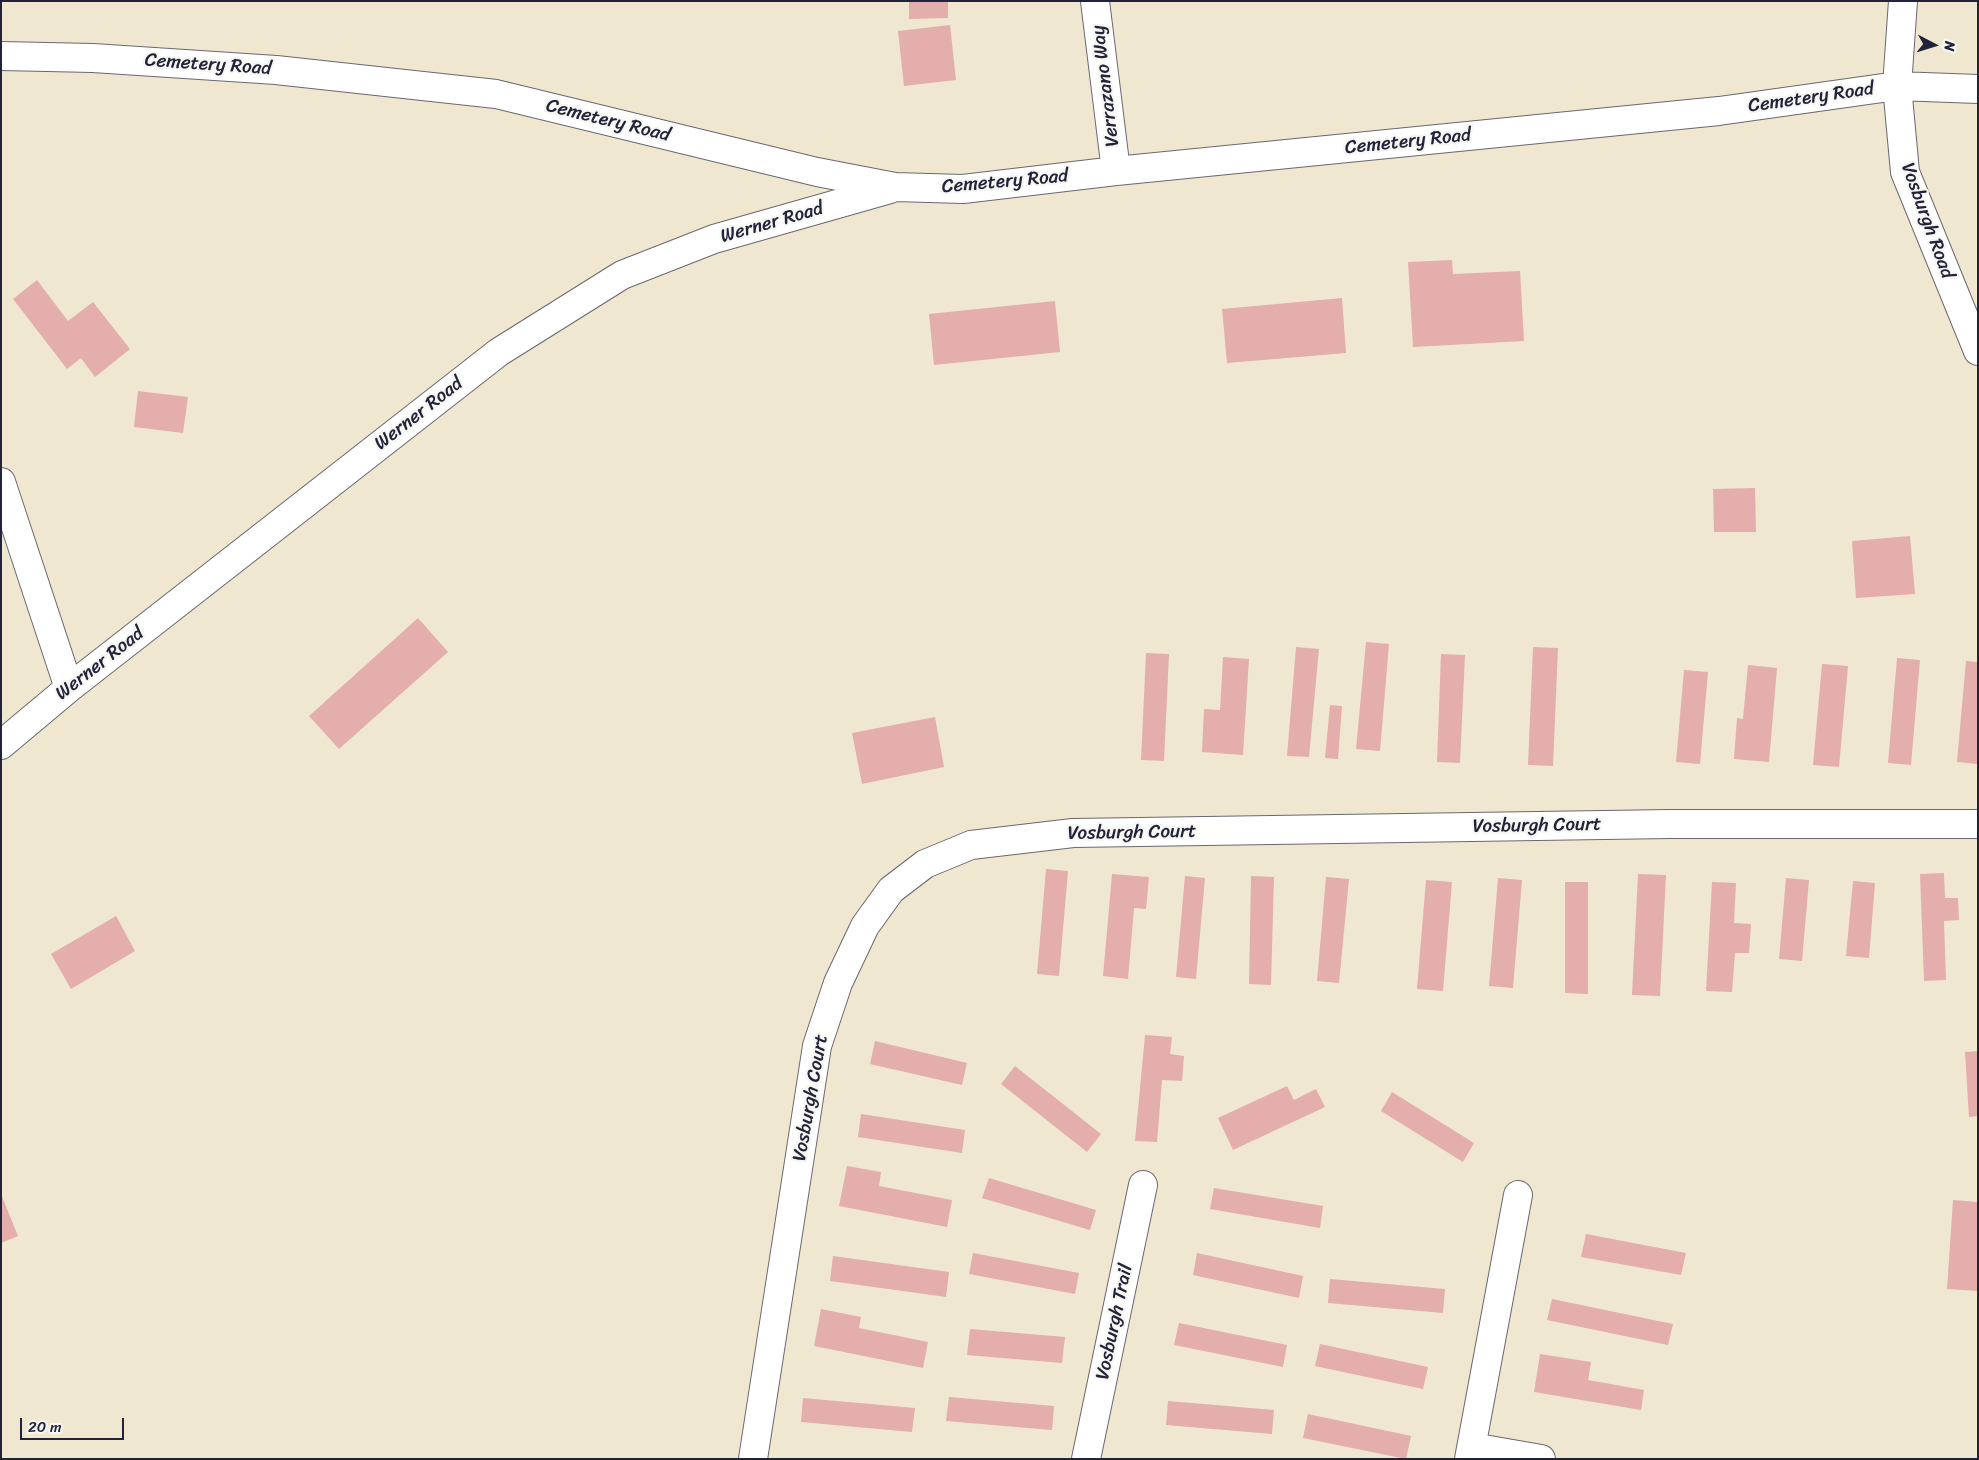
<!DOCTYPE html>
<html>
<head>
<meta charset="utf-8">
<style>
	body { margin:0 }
	#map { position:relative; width:1979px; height:1460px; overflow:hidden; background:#f0e7d1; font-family:Sriracha,sans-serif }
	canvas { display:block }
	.frame { position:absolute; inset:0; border:2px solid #22223b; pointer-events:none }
	.north { position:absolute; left:1909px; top:20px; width:50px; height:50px; -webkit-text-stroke:4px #f6f6f2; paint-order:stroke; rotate:95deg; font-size:14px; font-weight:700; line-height:20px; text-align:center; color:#22223b }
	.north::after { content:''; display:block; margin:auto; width:18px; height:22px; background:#22223b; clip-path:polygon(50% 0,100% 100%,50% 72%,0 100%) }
	.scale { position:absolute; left:20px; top:1418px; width:104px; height:22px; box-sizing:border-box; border:2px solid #22223b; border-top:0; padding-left:6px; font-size:15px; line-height:18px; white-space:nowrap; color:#22223b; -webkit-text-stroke:4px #f6f6f2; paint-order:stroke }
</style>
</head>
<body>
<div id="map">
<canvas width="1979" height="1460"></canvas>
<div class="frame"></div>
<div class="north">N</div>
<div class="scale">20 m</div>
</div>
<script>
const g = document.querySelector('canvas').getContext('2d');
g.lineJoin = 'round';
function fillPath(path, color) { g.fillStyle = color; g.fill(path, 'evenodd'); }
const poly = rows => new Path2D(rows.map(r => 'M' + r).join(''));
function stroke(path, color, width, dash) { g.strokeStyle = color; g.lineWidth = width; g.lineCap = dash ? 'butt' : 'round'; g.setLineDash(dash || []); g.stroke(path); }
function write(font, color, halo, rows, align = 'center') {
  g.font = font + ' Sriracha,sans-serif'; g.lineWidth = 4.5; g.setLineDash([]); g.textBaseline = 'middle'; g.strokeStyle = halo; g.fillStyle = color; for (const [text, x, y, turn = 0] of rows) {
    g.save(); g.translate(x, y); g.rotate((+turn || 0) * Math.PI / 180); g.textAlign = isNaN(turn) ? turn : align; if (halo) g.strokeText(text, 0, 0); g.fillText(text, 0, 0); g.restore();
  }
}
fillPath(poly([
	[909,1,948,1,948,18,909,19],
	[950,25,956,80,904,86,898,31],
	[1452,260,1453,274,1520,271,1524,341,1413,347,1408,262],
	[37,280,68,321,93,302,130,349,95,377,81,358,67,369,13,299],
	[1342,298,1346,353,1227,363,1222,309],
	[1055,301,1060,352,934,365,929,314],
	[138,391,188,397,183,433,134,427],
	[1755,488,1756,532,1714,532,1713,489],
	[1910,536,1915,594,1856,598,1852,541],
	[418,618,448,652,339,749,309,716],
	[1366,642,1389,644,1380,751,1356,749],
	[1296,647,1319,649,1309,757,1287,756],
	[1533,647,1558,648,1553,766,1528,765],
	[1146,653,1169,654,1164,761,1141,760],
	[1441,654,1465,655,1460,763,1437,762],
	[1223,657,1249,659,1243,755,1202,752,1204,709,1220,710],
	[1897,658,1920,660,1911,765,1888,763],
	[1966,661,1978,662,1978,764,1957,762],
	[1822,664,1848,666,1839,767,1813,765],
	[1748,665,1777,668,1769,762,1734,759,1737,718,1743,719],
	[1684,670,1708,672,1700,764,1676,762],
	[1330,705,1342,706,1338,759,1325,758],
	[935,717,944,767,862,784,852,733],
	[1046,869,1068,871,1059,976,1037,974],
	[1944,873,1945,898,1958,898,1959,920,1944,921,1946,980,1924,981,1920,874],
	[1112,874,1149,877,1146,909,1134,908,1128,979,1103,976],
	[1638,874,1666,875,1660,996,1632,995],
	[1185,876,1205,878,1196,979,1176,977],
	[1251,876,1274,877,1271,985,1249,984],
	[1326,877,1349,879,1339,983,1317,981],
	[1498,878,1522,880,1513,988,1489,986],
	[1786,878,1809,880,1802,961,1779,959],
	[1426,880,1452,882,1443,991,1417,989],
	[1853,881,1875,883,1869,958,1846,956],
	[1565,882,1588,882,1588,994,1565,993],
	[1712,882,1736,883,1734,923,1751,924,1749,953,1735,953,1732,992,1706,991],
	[116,916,135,951,71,989,51,954],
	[1145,1035,1172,1037,1170,1054,1184,1056,1182,1081,1162,1080,1157,1142,1135,1141],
	[875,1041,967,1063,962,1085,870,1064],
	[1978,1051,1978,1116,1969,1117,1965,1052],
	[1015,1066,1101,1134,1087,1152,1001,1084],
	[1287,1086,1294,1100,1316,1089,1325,1107,1233,1150,1218,1118],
	[1392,1092,1474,1143,1463,1162,1381,1111],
	[861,1114,965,1130,962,1153,858,1137],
	[847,1166,881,1172,879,1186,952,1200,947,1227,839,1206],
	[989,1178,1096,1210,1090,1230,982,1198],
	[1214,1188,1323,1206,1320,1228,1210,1209],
	[1,1194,18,1236,1,1243],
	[1953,1200,1978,1202,1978,1291,1947,1289],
	[1586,1234,1686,1253,1681,1275,1581,1257],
	[973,1253,1079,1273,1075,1294,969,1274],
	[1197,1253,1303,1276,1299,1298,1193,1275],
	[833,1256,949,1272,946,1297,830,1281],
	[1330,1279,1445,1289,1443,1313,1328,1303],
	[1552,1299,1673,1324,1668,1345,1547,1320],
	[821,1309,861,1317,859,1328,928,1342,923,1368,814,1346],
	[1179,1323,1287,1345,1283,1367,1174,1345],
	[970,1329,1065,1337,1062,1363,967,1355],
	[1320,1344,1428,1367,1423,1389,1315,1366],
	[1540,1354,1591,1362,1588,1380,1644,1390,1641,1410,1534,1392],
	[949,1397,1054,1406,1052,1430,946,1421],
	[803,1398,915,1408,912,1432,801,1422],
	[1168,1401,1274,1410,1272,1434,1166,1425],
	[1308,1414,1411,1436,1406,1459,1303,1438]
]), '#e3aeab');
const minor = poly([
	[1095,1,1116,171],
	[1903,1,1897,86,1905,172,1978,351],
	[1,56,93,58,276,70,496,94,817,172,895,187,963,189,1116,171,1719,111,1897,86,1978,89],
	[1,482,69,688],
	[1,745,69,688,499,352,622,275,714,239,890,189],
	[1472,1447,1541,1459],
	[753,1459,817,1046,838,983,865,926,891,890,925,864,971,845,1073,833,1670,824,1978,824],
	[1086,1459,1143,1185],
	[1469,1459,1518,1195]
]);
stroke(minor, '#6a6770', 30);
stroke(minor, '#fff', 28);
write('19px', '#22223b', '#f6f6f2', [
	["Cemetery Road",208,65,4],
	["Verrazano Way",1106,86,-97],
	["Cemetery Road",1811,98,-8],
	["Cemetery Road",608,121,14],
	["Cemetery Road",1408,142,-6],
	["Cemetery Road",1005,182,-5],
	["Vosburgh Road",1927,221,70],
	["Werner Road",772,223,-16],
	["Werner Road",419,414,-38],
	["Werner Road",100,664,-38],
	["Vosburgh Court",1537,826,-1],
	["Vosburgh Court",1132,833,-1],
	["Vosburgh Court",811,1098,-80],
	["Vosburgh Trail",1115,1322,-78]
]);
</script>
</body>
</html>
